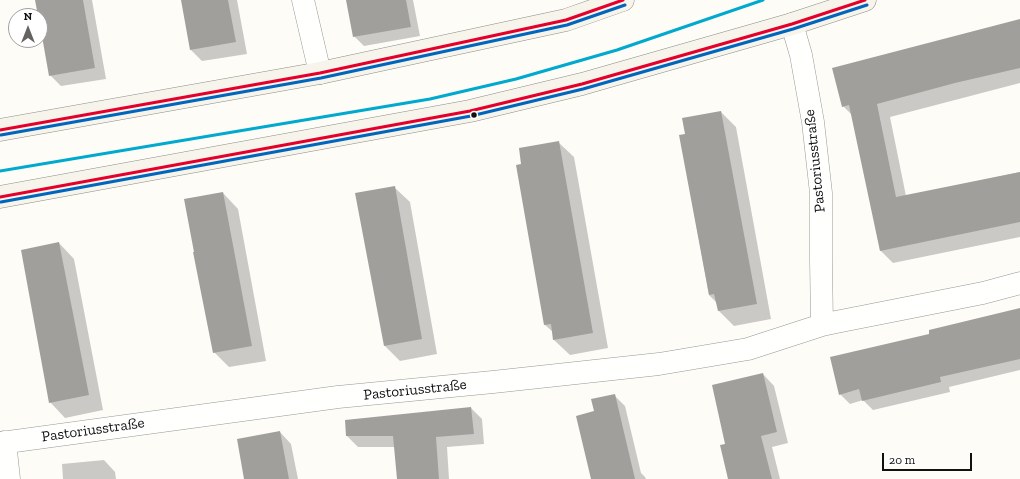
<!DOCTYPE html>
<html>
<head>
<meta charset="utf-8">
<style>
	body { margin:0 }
	#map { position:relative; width:1020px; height:479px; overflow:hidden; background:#fdfcf7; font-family:"Zilla Slab",serif }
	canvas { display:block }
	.north { position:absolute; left:8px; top:8px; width:40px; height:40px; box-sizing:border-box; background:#fff; border:1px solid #a0a0a0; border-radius:50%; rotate:0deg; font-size:11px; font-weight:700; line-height:16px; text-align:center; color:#111 }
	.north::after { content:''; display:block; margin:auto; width:14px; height:18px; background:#646362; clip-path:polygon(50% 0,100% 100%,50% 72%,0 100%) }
	.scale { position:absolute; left:882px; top:453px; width:90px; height:18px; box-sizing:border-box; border:2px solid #111; border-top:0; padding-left:5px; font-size:12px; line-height:14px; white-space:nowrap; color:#111; -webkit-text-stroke:3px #fff; paint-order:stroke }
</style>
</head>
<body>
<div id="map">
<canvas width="1020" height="479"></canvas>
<div class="north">N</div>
<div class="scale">20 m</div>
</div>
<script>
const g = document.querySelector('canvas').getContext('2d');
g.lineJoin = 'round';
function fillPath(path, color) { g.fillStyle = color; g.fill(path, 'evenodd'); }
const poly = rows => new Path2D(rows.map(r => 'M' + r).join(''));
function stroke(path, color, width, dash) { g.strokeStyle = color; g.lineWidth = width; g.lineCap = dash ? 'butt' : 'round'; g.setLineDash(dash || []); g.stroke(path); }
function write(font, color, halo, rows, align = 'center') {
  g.font = font + ' "Zilla Slab",serif'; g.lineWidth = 4; g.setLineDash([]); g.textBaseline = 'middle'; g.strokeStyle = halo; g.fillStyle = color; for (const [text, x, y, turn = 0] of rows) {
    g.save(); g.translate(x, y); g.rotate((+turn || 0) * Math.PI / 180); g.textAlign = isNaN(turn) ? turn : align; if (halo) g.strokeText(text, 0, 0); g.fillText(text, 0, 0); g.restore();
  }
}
fillPath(poly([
	[36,0,92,0,106,79,61,86,50,75],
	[182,0,237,0,247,54,202,61,191,50],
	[347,0,413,0,420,36,364,46,354,36],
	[1020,20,1020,83,890,117,906,196,1020,172,1020,237,893,263,880,250,853,116,843,106],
	[721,112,736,127,771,319,734,326,719,311,717,303,709,295,680,136,686,135],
	[558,142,574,157,608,348,570,355,554,340,553,332,545,325,523,165],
	[394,187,410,202,437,354,400,361,385,346],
	[223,193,238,209,266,361,229,367,214,352],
	[59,243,74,259,103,410,65,418,50,402],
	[1020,309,1020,370,949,387,950,392,873,410,863,400,850,404,840,394,930,335],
	[763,374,774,386,788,443,772,447,780,479,729,479],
	[614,395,625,406,641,473,645,477,646,479,595,479,595,412],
	[471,408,482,419,484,444,447,447,449,479,399,479,395,447,358,447,347,436],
	[280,432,291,444,298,479,246,479],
	[104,460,115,472,116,479,63,479,62,464]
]), '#0003');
fillPath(poly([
	[35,0,83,0,95,68,49,76,40,25,40,16,38,16],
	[181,0,228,0,236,42,190,50],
	[346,0,406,0,411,27,353,37],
	[1020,19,1020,68,955,83,877,104,896,197,1020,172,1020,222,880,251,849,105,842,107,832,68],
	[721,111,757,304,718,311,714,294,709,295,679,135,685,134,682,118],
	[559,141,593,333,553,340,551,324,544,325,516,165,521,164,519,148],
	[395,186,422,339,384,346,355,193],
	[223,192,252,346,213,353,193,252,194,252,184,199],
	[59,242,89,395,49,403,21,250],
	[1020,308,1020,359,940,377,941,382,862,401,859,389,839,395,830,357,929,334,929,330],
	[763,373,777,432,761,436,772,479,728,479,720,445,725,444,712,385],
	[615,394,635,479,591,479,576,416,594,411,591,399],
	[471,407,474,434,436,437,439,479,397,479,393,436,346,436,345,420],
	[280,431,289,479,244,479,237,439]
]), '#a19f9c');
const minor = poly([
	[303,0,320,73],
	[792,24,801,55,813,122,821,193,821,260,822,325],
	[5,442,9,479],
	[0,443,338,397,493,382,659,364,748,349,822,325,836,322,983,293,1020,283]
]);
const secondary = poly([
	[0,130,320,73,566,20,623,0],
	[0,197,470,111,582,84,792,24,865,0]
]);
stroke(minor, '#979795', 23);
stroke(secondary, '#8e8d8b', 23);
stroke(minor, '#fffffe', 22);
stroke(secondary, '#f6f4eb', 22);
stroke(poly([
	[0,130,320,73,566,20,623,0],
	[0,197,470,111,582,84,792,24,865,0]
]), '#e4002b', 3);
stroke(poly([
	[1,135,321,78,567,25,625,5],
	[1,202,471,116,583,89,793,29,867,5]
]), '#0065bd', 3);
stroke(poly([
	[0,171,430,99,516,79,617,50,763,0]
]), '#00a9ce', 3);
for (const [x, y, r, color] of [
	[474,115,3.5,"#111"]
]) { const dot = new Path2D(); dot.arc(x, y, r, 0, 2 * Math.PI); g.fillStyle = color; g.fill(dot); stroke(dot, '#fff', 1.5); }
write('15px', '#111', '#fff', [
	["Pastoriusstraße",815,161,-96],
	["Pastoriusstraße",415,390,-6],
	["Pastoriusstraße",93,430,-8]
]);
</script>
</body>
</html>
